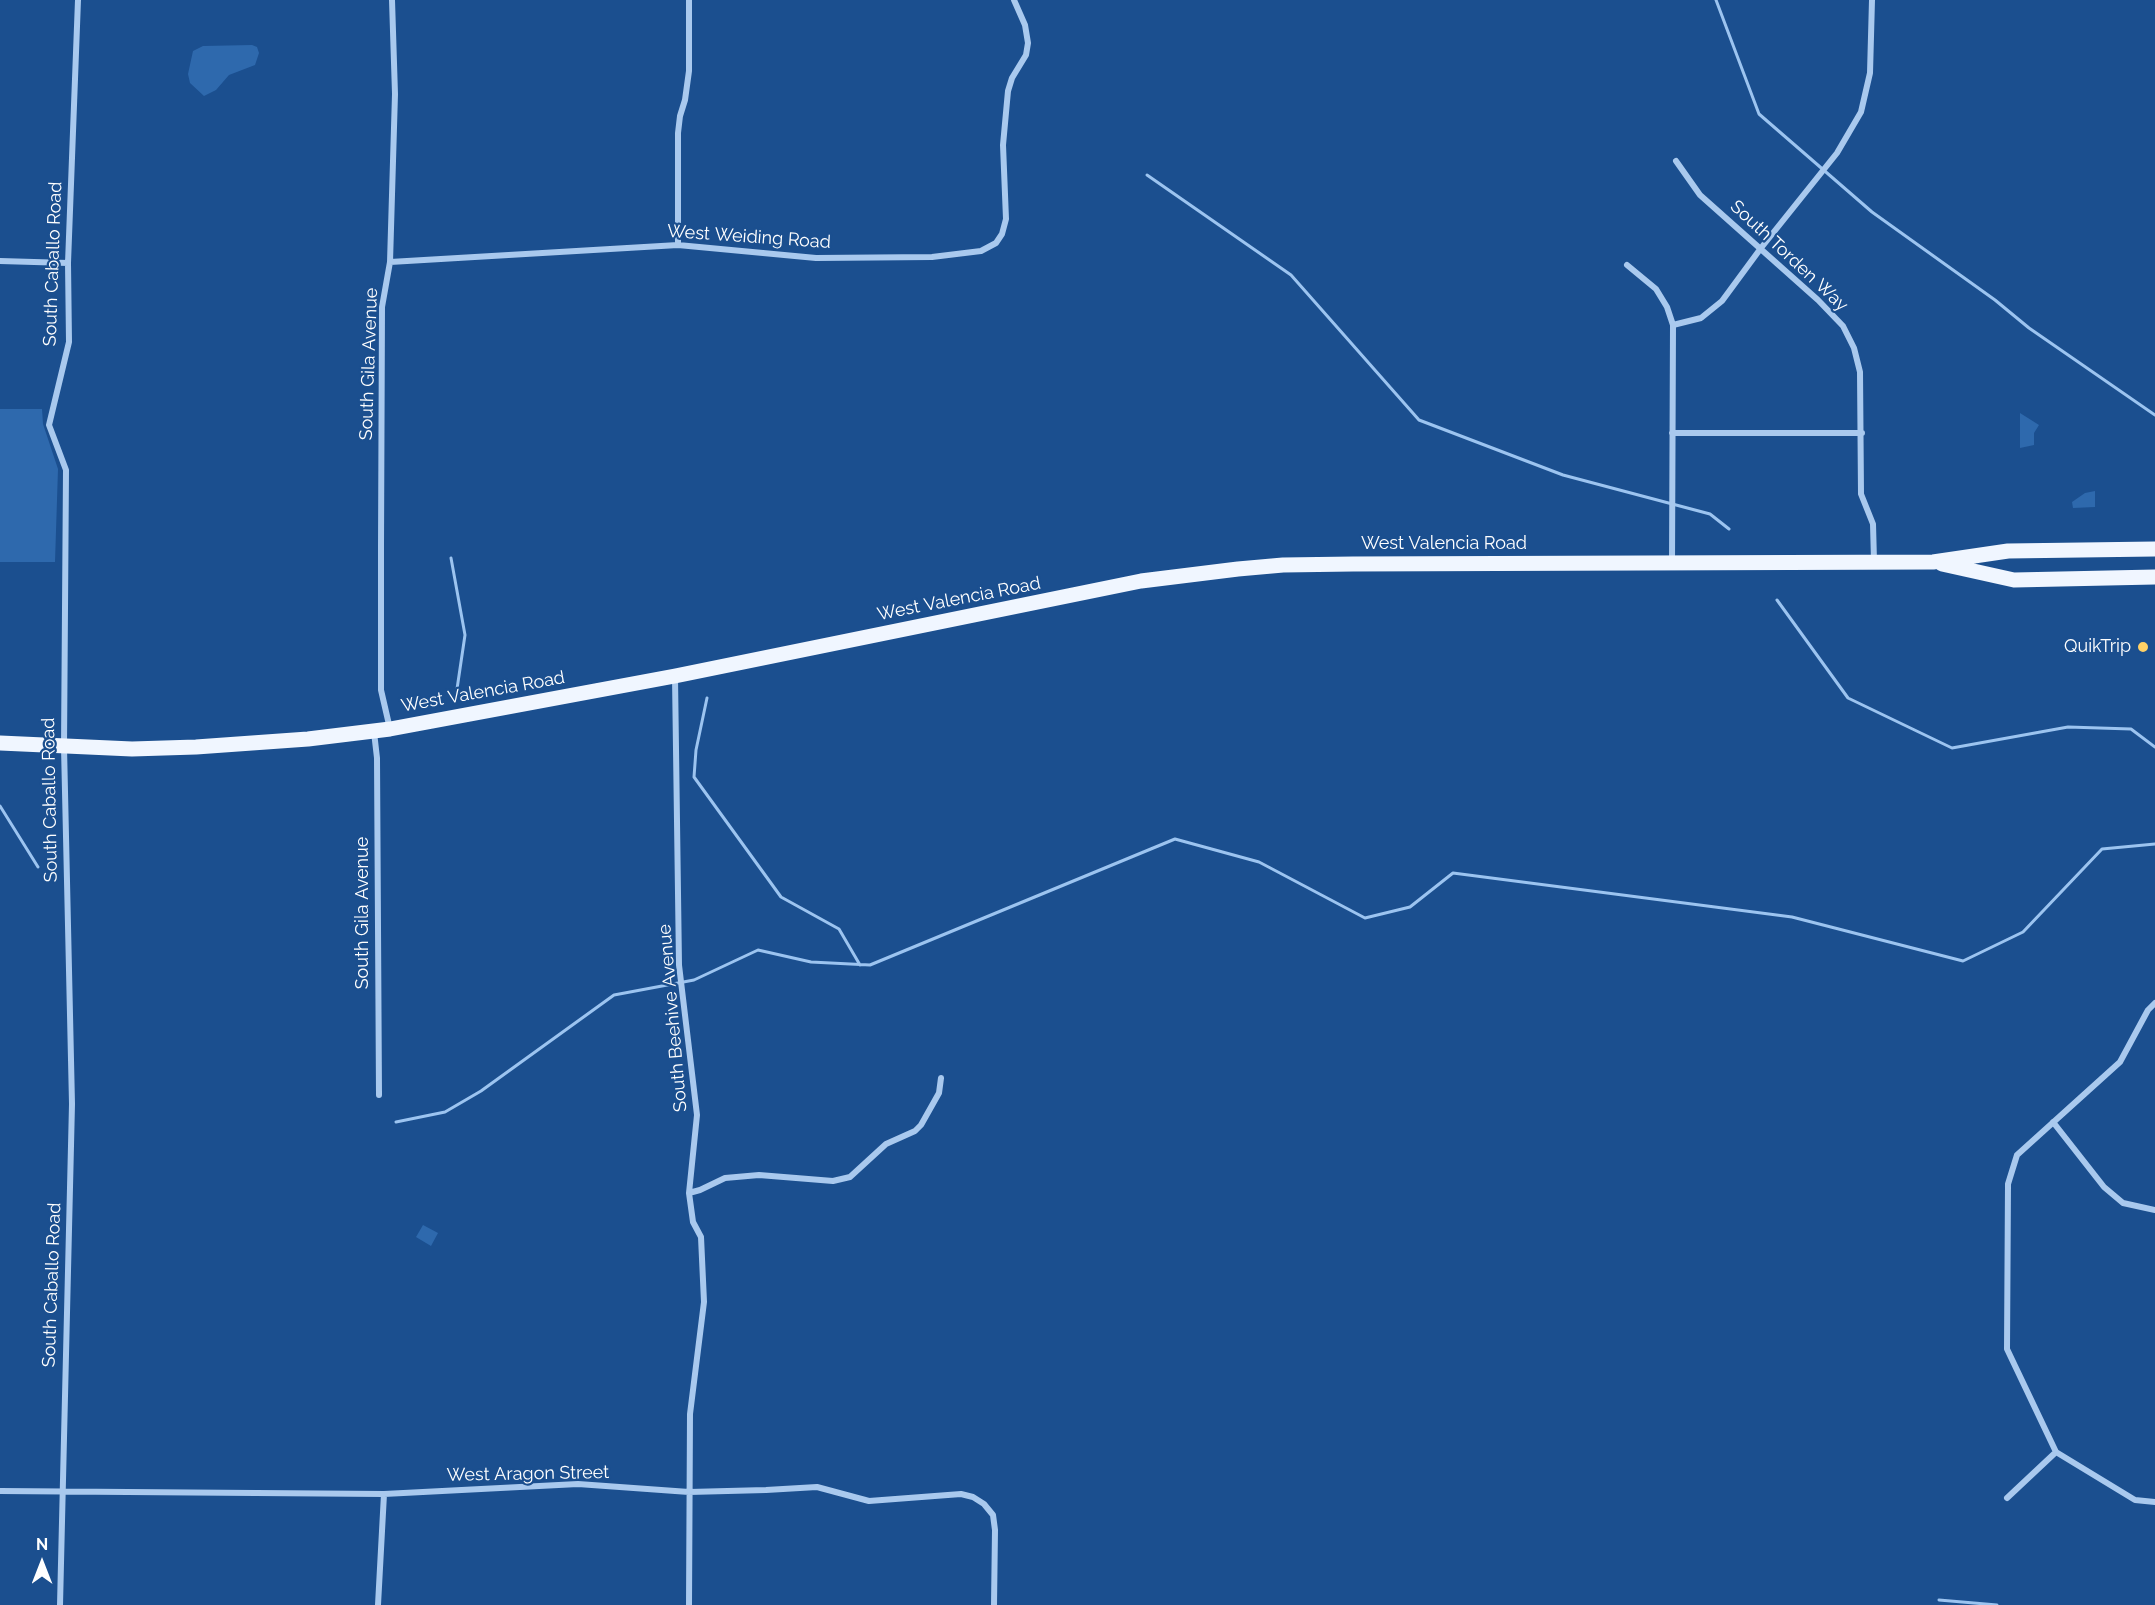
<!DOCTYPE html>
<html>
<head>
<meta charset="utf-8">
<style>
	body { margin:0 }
	#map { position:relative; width:2155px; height:1605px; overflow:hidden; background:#1b4f8f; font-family:Raleway,sans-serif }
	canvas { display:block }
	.north { position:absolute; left:12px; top:1533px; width:60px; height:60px; -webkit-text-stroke:4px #1b4f8f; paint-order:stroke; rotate:0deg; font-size:16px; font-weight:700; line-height:24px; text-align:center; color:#fff }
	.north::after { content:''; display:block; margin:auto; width:21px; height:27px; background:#fff; clip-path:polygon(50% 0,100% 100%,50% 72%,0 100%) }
</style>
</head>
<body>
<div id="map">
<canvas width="2155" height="1605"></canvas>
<div class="north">N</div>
</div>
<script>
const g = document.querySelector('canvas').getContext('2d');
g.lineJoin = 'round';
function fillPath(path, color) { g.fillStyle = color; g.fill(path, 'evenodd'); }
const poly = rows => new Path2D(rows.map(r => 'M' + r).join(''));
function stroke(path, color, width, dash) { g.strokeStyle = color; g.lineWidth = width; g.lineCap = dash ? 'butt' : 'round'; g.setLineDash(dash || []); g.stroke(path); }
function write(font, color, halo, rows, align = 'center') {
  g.font = font + ' Raleway,sans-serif'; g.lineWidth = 4.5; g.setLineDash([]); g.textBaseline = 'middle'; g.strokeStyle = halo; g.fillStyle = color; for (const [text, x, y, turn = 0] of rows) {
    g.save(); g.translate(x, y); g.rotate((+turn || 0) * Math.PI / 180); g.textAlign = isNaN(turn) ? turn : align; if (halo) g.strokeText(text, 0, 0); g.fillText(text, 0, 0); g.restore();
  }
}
fillPath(poly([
	[252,45,257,47,259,53,255,65,229,75,216,90,204,96,190,83,188,74,193,51,203,46],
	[0,409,42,409,43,424,58,469,55,562,0,562],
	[2020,413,2039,425,2034,433,2034,445,2020,448],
	[2095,491,2095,507,2073,508,2072,502,2085,493],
	[423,1225,438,1233,431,1246,416,1237]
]), '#2e69ad');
stroke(poly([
	[1716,0,1759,114,1872,212,1995,300,2029,328,2155,415],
	[1147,175,1291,275,1419,420,1563,475,1710,514,1729,529],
	[451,558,465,635,457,689],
	[1777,600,1848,698,1952,748,2068,727,2131,729,2155,747],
	[707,698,696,750,694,777,781,897,839,929,860,965],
	[0,806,38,867],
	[396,1122,445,1112,481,1091,614,995,694,980,758,950,811,962,870,965,1175,839,1259,862,1365,918,1410,907,1453,873,1792,917,1963,961,2023,932,2102,849,2155,844],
	[1939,1600,1997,1605]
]), '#9cc4f0', 3);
stroke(poly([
	[1676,161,1700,195,1818,300,1843,326,1854,348,1860,372,1861,494,1873,524,1874,561],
	[678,245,678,133,680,116,685,100,689,71,689,0],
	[0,261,68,263],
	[390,262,678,245,816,258,932,257,981,251,996,243,1002,234,1006,219,1003,145,1008,91,1012,78,1026,55,1028,43,1025,25,1014,0],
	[1627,265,1656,289,1667,307,1673,325,1672,563],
	[1673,325,1701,318,1722,301,1761,248,1837,153,1861,112,1870,73,1872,0],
	[1672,433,1862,433],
	[675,677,679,965,697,1115,689,1193,693,1222,701,1237,704,1302,690,1414,689,1605],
	[390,729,381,690,381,546,382,307,390,262,395,94,392,0],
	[374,732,377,758,379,1095],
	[2155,1003,2148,1010,2120,1062,2017,1155,2008,1184,2007,1349,2056,1452,2135,1500,2155,1502],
	[2053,1122,2104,1187,2123,1203,2155,1210],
	[689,1193,700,1190,725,1178,759,1175,833,1181,850,1177,886,1144,915,1131,921,1125,939,1093,941,1078],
	[0,1491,384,1494,578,1484,689,1492,766,1490,817,1487,869,1501,961,1494,973,1497,984,1504,993,1515,995,1530,994,1605],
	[2007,1498,2056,1452],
	[60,1605,72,1104,64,747,66,470,49,425,69,342,68,263,78,0],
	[378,1605,384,1494]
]), '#a9c9ee', 6);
stroke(poly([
	[1942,564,2014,580,2155,577],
	[0,743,132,749,196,747,308,739,390,729,675,676,1141,581,1238,569,1283,565,1353,564,1933,562,2008,551,2155,549]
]), '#f0f6ff', 15);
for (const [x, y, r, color] of [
	[2143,647,6,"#ffd166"]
]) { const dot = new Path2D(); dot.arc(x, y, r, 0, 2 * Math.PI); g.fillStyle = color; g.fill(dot); stroke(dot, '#1b4f8f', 2); }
write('18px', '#fff', '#1b4f8f', [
	["West Weiding Road",749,237,4],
	["South Torden Way",1789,256,43],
	["South Caballo Road",53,264,-88],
	["South Gila Avenue",369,364,-88],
	["West Valencia Road",1444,544],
	["West Valencia Road",959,599,-11],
	["West Valencia Road",483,692,-10],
	["South Caballo Road",50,800,-91],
	["South Gila Avenue",363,913,-90],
	["South Beehive Avenue",673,1018,-95],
	["South Caballo Road",52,1285,-88],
	["West Aragon Street",528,1474,-1]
]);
write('18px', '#fff', '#1b4f8f', [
	["QuikTrip",2131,647]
], 'right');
</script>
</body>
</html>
